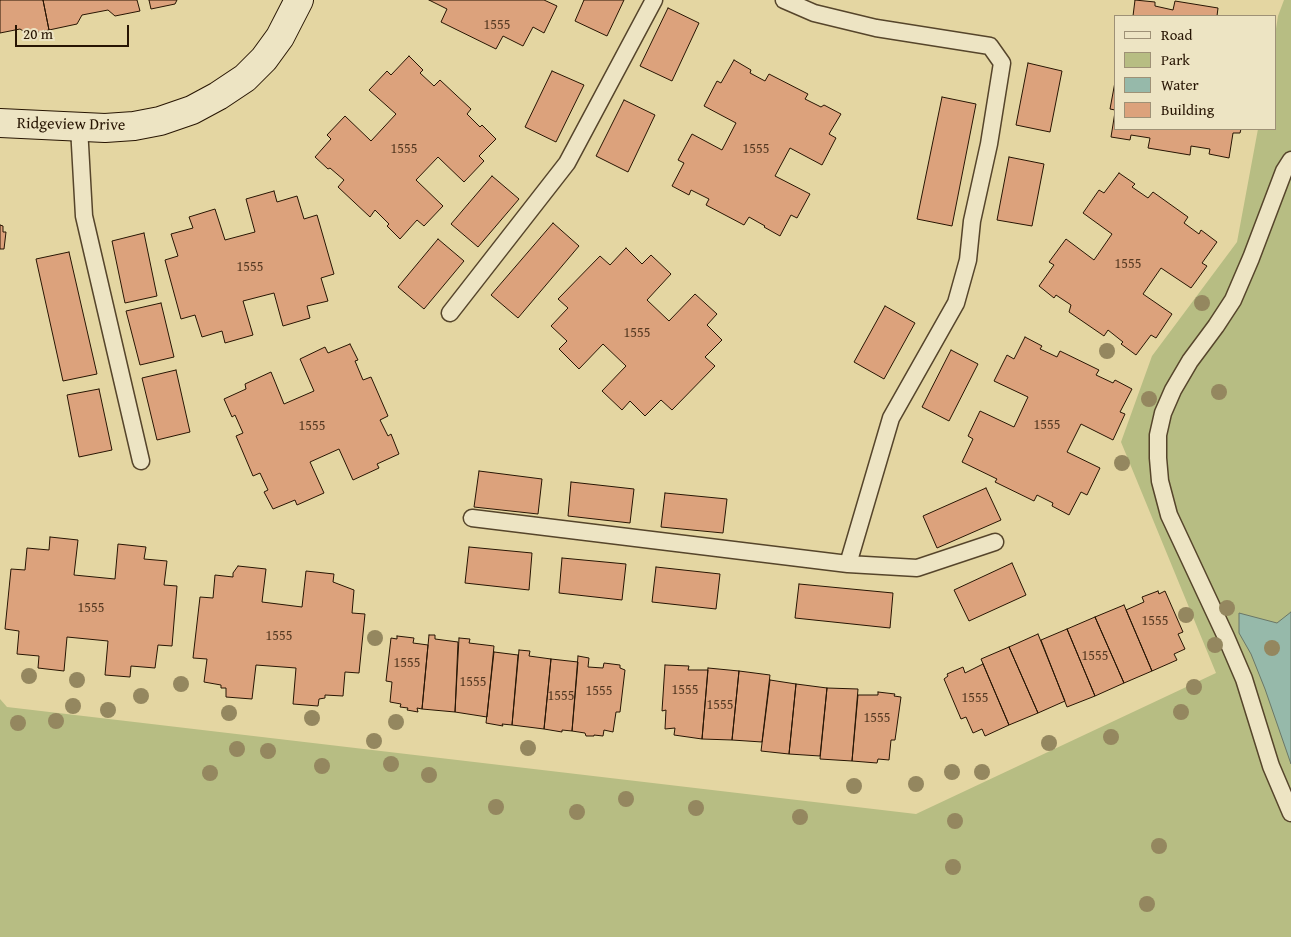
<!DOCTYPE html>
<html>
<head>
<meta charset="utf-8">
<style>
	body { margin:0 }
	#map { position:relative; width:1291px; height:937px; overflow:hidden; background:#e4d6a2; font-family:"Gentium Book Plus",serif }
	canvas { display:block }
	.legend { position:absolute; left:1114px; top:15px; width:162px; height:115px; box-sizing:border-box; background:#ede4c3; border:1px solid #9e9176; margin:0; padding:6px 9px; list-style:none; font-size:15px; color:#271503 }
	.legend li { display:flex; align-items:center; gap:10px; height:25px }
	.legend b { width:25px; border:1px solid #9e9176 }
	.scale { position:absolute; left:15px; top:25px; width:114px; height:22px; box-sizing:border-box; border:2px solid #271503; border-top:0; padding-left:6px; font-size:15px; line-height:18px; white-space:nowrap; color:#271503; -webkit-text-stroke:4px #ede4c3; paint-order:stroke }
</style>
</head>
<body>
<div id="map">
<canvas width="1291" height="937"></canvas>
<ul class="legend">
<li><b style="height:6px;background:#ede4c3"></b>Road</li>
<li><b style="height:14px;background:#b7bd83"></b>Park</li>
<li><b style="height:14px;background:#96b9aa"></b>Water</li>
<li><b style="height:14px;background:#dca27c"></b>Building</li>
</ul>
<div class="scale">20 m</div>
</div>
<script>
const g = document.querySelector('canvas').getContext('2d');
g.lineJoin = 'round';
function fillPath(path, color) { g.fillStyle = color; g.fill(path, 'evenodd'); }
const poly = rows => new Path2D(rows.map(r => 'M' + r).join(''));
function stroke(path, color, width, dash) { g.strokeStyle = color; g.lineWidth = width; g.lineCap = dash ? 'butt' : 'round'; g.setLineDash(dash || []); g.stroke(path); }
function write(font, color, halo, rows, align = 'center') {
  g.font = font + ' "Gentium Book Plus",serif'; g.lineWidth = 4; g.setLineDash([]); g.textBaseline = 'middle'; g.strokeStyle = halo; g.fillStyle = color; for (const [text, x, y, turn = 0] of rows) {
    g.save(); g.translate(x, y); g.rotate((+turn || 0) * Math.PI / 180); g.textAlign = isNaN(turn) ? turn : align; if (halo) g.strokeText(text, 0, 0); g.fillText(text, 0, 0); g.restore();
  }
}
fillPath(poly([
	[1284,0,1291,0,1291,937,0,937,0,699,7,707,916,814,1216,673,1121,442,1152,356,1237,242,1258,129,1275,129,1275,35,1278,16]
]), '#b7bd83');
const water = poly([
	[1291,612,1291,764,1265,689,1251,654,1239,633,1239,613,1277,623,1291,612]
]);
fillPath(water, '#96b9aa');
stroke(water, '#6a7767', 1);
const building = poly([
	[0,0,43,0,49,30,28,34,20,29,0,33,0,0],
	[43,0,137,0,140,11,115,16,108,10,82,15,77,24,49,30,43,0],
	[149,0,177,0,175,4,151,9,149,0],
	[429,0,544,0,557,6,544,33,533,27,523,46,503,36,496,49,441,22,447,9,429,0],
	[584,0,624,0,607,36,575,21,584,0],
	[1135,0,1155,2,1155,6,1173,10,1175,1,1218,8,1217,16,1133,16,1135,0],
	[668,8,699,23,672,81,640,66,668,8],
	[409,56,423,70,420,73,434,86,440,80,471,109,467,114,480,127,482,125,496,139,479,156,484,161,464,182,438,157,416,180,443,206,424,226,417,220,400,239,387,226,389,224,375,210,370,217,338,187,344,180,330,168,328,169,315,157,331,139,327,135,345,116,371,141,396,114,369,90,387,71,391,75,409,56],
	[734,60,751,70,750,73,765,81,769,74,808,94,805,99,821,107,824,105,841,114,829,134,836,138,822,165,790,148,775,176,810,194,797,218,791,215,780,236,764,227,765,226,749,217,744,225,706,205,709,199,691,190,689,195,672,186,684,163,678,160,692,134,722,150,736,123,704,106,717,81,721,83,734,60],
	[1028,63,1062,71,1050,132,1016,125,1028,63],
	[552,71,584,85,556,142,525,127,552,71],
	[1115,82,1115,110,1110,109,1115,82],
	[942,97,976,104,952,226,917,219,942,97],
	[624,100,655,115,628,172,596,156,624,100],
	[1115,112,1115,129,1241,129,1240,133,1233,133,1229,158,1209,154,1210,149,1191,146,1190,155,1148,148,1150,138,1131,135,1130,140,1111,137,1115,112],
	[1009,157,1044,164,1032,226,997,220,1009,157],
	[1119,173,1135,184,1132,187,1148,198,1153,192,1188,217,1184,223,1199,234,1201,230,1217,242,1202,263,1207,266,1191,288,1161,268,1143,294,1172,314,1156,338,1151,335,1136,355,1121,344,1123,342,1108,330,1104,336,1069,312,1071,305,1056,295,1054,298,1039,286,1054,265,1049,262,1066,239,1094,260,1112,234,1083,213,1099,190,1104,193,1119,173],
	[492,176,519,199,478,247,451,224,492,176],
	[274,191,277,202,297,196,304,219,317,215,334,274,321,278,328,301,307,306,310,318,283,326,274,293,243,301,253,335,225,343,222,331,202,337,195,315,181,319,165,260,178,256,171,234,193,228,189,217,215,209,225,240,255,232,246,199,274,191],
	[553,223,579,246,518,318,491,295,553,223],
	[0,225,3,226,3,232,6,232,4,249,0,249,0,225],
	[144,233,157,296,125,303,112,241,144,233],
	[438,239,464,261,424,309,398,287,438,239],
	[626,248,642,264,651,255,671,274,647,300,669,321,695,294,717,314,707,325,722,340,705,357,715,366,672,410,661,400,645,416,630,401,622,410,602,391,626,366,603,344,579,369,559,349,567,341,551,326,568,308,558,299,600,256,610,265,626,248],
	[69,252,97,374,63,381,36,259,69,252],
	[161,303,174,357,140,365,126,311,161,303],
	[885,306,915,323,884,379,854,362,885,306],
	[1025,337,1042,346,1040,349,1057,357,1060,351,1099,370,1096,375,1113,383,1115,380,1132,389,1120,412,1125,414,1113,440,1081,424,1067,452,1100,468,1087,495,1081,492,1069,515,1052,506,1053,503,1037,495,1034,501,995,482,997,479,962,462,973,439,968,436,980,411,1014,427,1028,397,994,381,1007,355,1014,359,1025,337],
	[350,344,358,360,355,361,363,380,371,377,388,416,380,420,388,436,391,434,399,454,377,464,379,468,353,480,339,449,310,462,324,493,297,505,295,500,273,509,264,492,268,490,260,473,253,476,236,436,243,433,235,415,232,417,224,399,246,389,245,384,271,372,284,404,314,391,300,359,325,347,328,353,350,344],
	[951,350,978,364,949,421,922,407,951,350],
	[176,370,190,432,157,440,142,378,176,370],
	[99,389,112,450,79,457,67,395,99,389],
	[479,471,542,479,538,514,474,507,479,471],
	[571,482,634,489,630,523,568,516,571,482],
	[986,488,1001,520,937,548,923,516,986,488],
	[665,493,727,499,723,533,661,527,665,493],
	[50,537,78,540,74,575,115,579,118,544,146,547,144,559,167,561,164,585,177,586,172,646,158,645,155,668,131,666,130,677,105,675,108,641,67,637,64,671,38,668,39,656,17,654,19,631,5,629,11,569,25,570,27,548,49,550,50,537],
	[469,547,532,553,529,590,465,583,469,547],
	[562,558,626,564,622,600,559,593,562,558],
	[1012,563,1026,595,969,621,954,590,1012,563],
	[238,566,266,569,262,602,302,607,306,571,334,574,333,582,354,590,352,613,365,614,359,673,345,672,343,696,325,695,325,698,319,699,318,706,293,704,296,668,256,665,252,699,226,697,226,688,221,688,221,685,204,682,207,659,193,658,200,597,213,598,215,575,233,577,233,573,238,566],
	[656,567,720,574,716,609,652,602,656,567],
	[799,584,893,593,890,628,795,618,799,584],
	[1158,591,1159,594,1165,591,1183,632,1178,634,1185,649,1174,654,1177,660,1152,671,1126,610,1144,602,1142,597,1158,591],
	[1124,605,1152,671,1124,683,1095,617,1124,605],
	[1095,617,1124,683,1095,696,1067,629,1095,617],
	[1067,629,1095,696,1067,707,1041,640,1067,629],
	[1038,634,1065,701,1038,713,1009,647,1038,634],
	[429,635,435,635,435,639,458,642,455,712,422,709,429,635],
	[397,636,414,638,413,643,428,645,422,709,417,708,418,712,407,710,408,708,400,707,401,704,390,702,392,682,386,681,391,638,397,639,397,636],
	[459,638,470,639,469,643,494,646,487,717,455,712,459,638],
	[1009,647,1038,713,1009,725,981,659,1009,647],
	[519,650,530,651,529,656,551,659,544,729,512,725,519,650],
	[494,652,518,655,512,725,502,724,503,726,486,723,494,652],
	[578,656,589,658,588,667,603,668,604,663,620,665,620,668,625,670,620,712,616,712,613,732,604,730,603,736,594,735,594,736,586,736,585,733,572,731,578,656],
	[551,659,578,662,572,731,562,730,562,732,544,729,551,659],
	[983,664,1009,725,985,736,982,729,973,733,966,717,961,719,944,679,948,676,947,674,963,667,965,673,983,664],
	[665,665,689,666,688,670,708,670,702,739,674,735,675,728,665,729,666,710,662,711,665,665],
	[708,668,739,671,732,740,702,739,708,668],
	[739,671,770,675,762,742,732,740,739,671],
	[770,680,796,684,789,754,761,751,770,680],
	[796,684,827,688,820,756,789,754,796,684],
	[827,688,858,689,852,761,820,759,827,688],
	[878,692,895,694,894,696,901,697,895,740,891,740,889,760,878,759,877,763,852,761,858,695,878,695,878,692]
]);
fillPath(building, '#dca27c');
stroke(building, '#271503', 1);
const lane = poly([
	[784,0,814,13,876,28,990,46,1002,63,989,144,972,221,968,260,956,303,891,418,848,564],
	[79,127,84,216,141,461],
	[1291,160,1284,171,1251,258,1233,300,1216,326,1190,361,1173,390,1163,413,1158,435,1158,458,1160,481,1169,515,1226,637,1244,679,1271,766,1291,813],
	[450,313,567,163,654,0],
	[472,518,848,564,917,568,995,542]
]);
const secondary = poly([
	[0,123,105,128,134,126,160,121,192,110,218,96,245,78,264,59,280,37,299,0]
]);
stroke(lane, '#56452b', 19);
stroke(secondary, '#271503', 30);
stroke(lane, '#ede4c3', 16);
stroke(secondary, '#ede4c3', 28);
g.fillStyle = '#94875f';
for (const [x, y] of [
	[1202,303],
	[1107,351],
	[1219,392],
	[1149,399],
	[1122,463],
	[1227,608],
	[1186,615],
	[375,638],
	[1215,645],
	[1272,648],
	[29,676],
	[77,680],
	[181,684],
	[1194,687],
	[141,696],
	[73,706],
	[108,710],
	[1181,712],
	[229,713],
	[312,718],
	[56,721],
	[396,722],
	[18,723],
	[1111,737],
	[374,741],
	[1049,743],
	[528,748],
	[237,749],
	[268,751],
	[391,764],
	[322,766],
	[952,772],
	[982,772],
	[210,773],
	[429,775],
	[916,784],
	[854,786],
	[626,799],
	[496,807],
	[696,808],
	[577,812],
	[800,817],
	[955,821],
	[1159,846],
	[953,867],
	[1147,904]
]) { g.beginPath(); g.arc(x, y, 8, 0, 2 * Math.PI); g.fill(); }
write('14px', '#543821', null, [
	["1555",497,25],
	["1555",404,149],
	["1555",756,149],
	["1555",1128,264],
	["1555",250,267],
	["1555",637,333],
	["1555",1047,425],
	["1555",312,426],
	["1555",91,608],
	["1555",1155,621],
	["1555",279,636],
	["1555",1095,656],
	["1555",407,663],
	["1555",473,682],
	["1555",685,690],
	["1555",599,691],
	["1555",561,696],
	["1555",975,698],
	["1555",720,705],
	["1555",877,718]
]);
write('16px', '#271503', '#ede4c3', [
	["Ridgeview Drive",71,125,1]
]);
</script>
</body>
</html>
